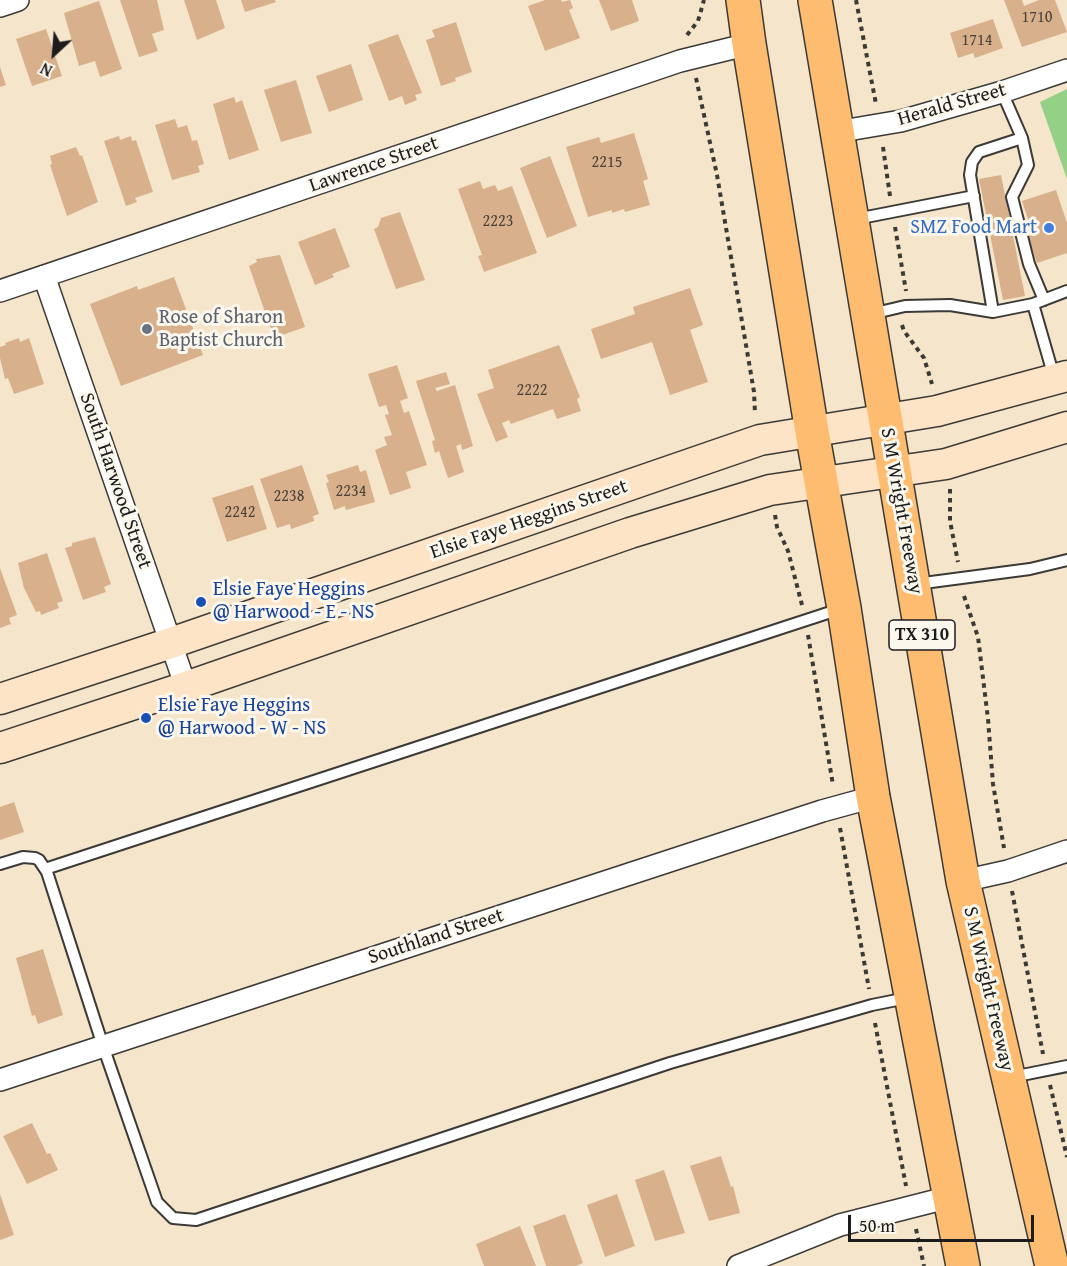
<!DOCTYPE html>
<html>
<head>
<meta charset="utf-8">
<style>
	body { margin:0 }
	#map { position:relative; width:1067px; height:1266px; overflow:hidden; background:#f4e5cb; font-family:"Gentium Book Plus",serif }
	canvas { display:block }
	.north { position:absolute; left:24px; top:24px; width:60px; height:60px; -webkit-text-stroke:4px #fbf7ec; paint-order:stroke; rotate:206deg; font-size:16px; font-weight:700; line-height:24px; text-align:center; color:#1c1c1c }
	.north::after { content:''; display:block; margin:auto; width:21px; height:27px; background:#1c1c1c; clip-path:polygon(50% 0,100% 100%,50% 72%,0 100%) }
	.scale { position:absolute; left:848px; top:1215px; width:186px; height:27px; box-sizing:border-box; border:3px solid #1c1c1c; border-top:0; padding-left:8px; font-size:18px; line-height:21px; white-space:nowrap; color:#1c1c1c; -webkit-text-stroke:4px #fbf7ec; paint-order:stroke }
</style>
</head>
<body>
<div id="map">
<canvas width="1067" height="1266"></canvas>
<div class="north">N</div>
<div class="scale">50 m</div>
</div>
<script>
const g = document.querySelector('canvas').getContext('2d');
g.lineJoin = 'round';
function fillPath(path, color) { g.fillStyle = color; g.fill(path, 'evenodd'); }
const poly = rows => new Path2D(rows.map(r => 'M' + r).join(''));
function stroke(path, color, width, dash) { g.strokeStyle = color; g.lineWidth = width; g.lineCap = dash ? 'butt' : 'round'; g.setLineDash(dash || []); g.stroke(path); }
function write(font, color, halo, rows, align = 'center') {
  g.font = font + ' "Gentium Book Plus",serif'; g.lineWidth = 6; g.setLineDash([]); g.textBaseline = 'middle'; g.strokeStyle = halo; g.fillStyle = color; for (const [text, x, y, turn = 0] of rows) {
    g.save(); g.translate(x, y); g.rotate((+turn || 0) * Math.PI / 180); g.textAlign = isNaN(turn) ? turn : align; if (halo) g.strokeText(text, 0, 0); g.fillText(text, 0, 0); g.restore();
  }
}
fillPath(poly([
	[1067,89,1067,179,1040,102]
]), '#94d085');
fillPath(poly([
	[120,0,157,0,164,30,152,34,158,51,139,57],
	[184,0,216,0,225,28,197,40],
	[241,0,275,0,276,2,245,12],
	[545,0,561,0,562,2,570,0,573,8,569,10,580,38,545,51,528,6],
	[599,0,632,0,639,21,611,31],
	[1004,0,1022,0,1024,6,1039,0,1055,0,1067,32,1022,47],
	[99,1,122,69,100,77,95,61,79,66,64,13],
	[993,19,1003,48,975,58,973,53,958,58,950,33],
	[456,22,472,72,455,78,456,81,441,86,426,40,435,37,432,30],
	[46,29,62,76,32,86,16,39],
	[398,34,422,93,415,95,417,100,405,105,402,96,389,101,368,45],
	[351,64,363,100,329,112,316,76],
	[0,67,6,85,0,87],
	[296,80,312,133,281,142,264,90],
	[234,97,236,103,242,100,259,150,229,160,213,104],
	[175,119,178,128,187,125,192,141,197,140,204,164,198,166,200,172,172,180,155,125],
	[634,133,648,179,643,181,650,205,625,212,624,209,612,213,612,210,588,217,566,147,599,137,601,143],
	[119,136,120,140,131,136,132,141,136,140,153,192,135,198,137,202,126,206,104,141],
	[76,147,80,156,82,155,98,202,67,216,50,165,52,164,50,156],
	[550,156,577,226,547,238,520,168],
	[1001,175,1025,296,1003,300,979,179],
	[480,181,483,189,495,185,498,191,512,186,537,253,484,272,478,256,482,255,458,189],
	[1056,190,1067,223,1067,253,1037,263,1028,236,1033,234,1022,201],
	[400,212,425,280,396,289,374,229,378,227,381,218],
	[335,228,350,267,332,274,334,277,315,285,298,242],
	[280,255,305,327,274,338,249,266,257,262,256,259],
	[174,277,203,355,121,386,90,304,137,286,138,290],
	[690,288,703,325,690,330,708,382,670,395,652,342,601,359,591,329,635,314,633,307],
	[19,338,20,342,29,338,44,384,14,394,8,378,5,379,0,358,0,347,6,345,5,343],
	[559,345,580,397,577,399,581,411,557,419,553,409,511,424,509,420,502,423,508,437,496,442,477,394,494,388,488,370],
	[397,365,408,398,400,401,404,413,409,411,427,465,406,472,411,488,390,495,375,450,387,445,384,437,392,435,385,415,389,414,386,405,379,407,368,374],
	[446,372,450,384,435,388,437,391,455,385,473,446,462,450,461,444,456,446,464,472,448,478,439,451,435,453,432,441,435,440,416,381],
	[302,465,319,514,313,516,314,521,291,529,290,524,277,528,260,479],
	[358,465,360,472,366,470,375,502,346,510,345,506,334,510,326,483,329,482,326,475],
	[253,485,267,529,227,542,212,498],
	[95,537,111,584,104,587,106,592,83,600,65,548,72,546,72,543],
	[47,553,63,601,57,603,59,608,41,615,40,611,36,612,24,588,18,563],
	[0,568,17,615,9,618,11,624,0,628],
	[14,802,24,832,0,840,0,807],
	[43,949,63,1015,38,1024,35,1015,32,1016,16,958],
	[32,1123,47,1154,50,1153,58,1170,27,1184,3,1136],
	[721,1156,731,1187,733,1186,740,1213,709,1221,690,1166],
	[664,1170,685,1233,655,1241,635,1180],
	[0,1194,14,1235,0,1240],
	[617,1194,635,1246,605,1257,587,1205],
	[565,1214,583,1263,576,1266,546,1266,533,1226],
	[520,1226,536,1266,484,1266,476,1244]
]), '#d8b08c');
const lane = poly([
	[1002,92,1022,138,1028,165,1012,197,1029,264,1044,300],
	[856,219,974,196],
	[1033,304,1054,377],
	[993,312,1033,304,1067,291],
	[871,314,905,306,950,305,993,312,970,175,972,162,979,152,1022,138],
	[916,584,1030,569,1067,560],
	[0,864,23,857,35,858,39,860,47,872,103,1046,157,1202,173,1218,196,1220,670,1063,872,1005,907,998],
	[45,869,840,609],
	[1012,1077,1067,1066]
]);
const street = poly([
	[0,6,18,0],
	[836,132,901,121,1002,92,1067,70],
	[44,276,186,687],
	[0,291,680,61,749,44],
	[963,881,1008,871,1067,851],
	[0,1080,822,811,873,797],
	[738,1266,840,1225,950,1197]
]);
const secondary = poly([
	[0,699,171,643,760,440,937,411,1067,376],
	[0,748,186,687,630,533,770,490,946,464,1067,427]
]);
const primary = poly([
	[743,0,749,44,812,432,844,608,873,797,963,1266],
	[815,0,963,881,1052,1266]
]);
stroke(lane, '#3c3a36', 14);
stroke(street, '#3c3a36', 24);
stroke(secondary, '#3c3a36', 33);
stroke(primary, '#3c3a36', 36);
stroke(poly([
	[856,0,876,104],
	[687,35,698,21,704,0],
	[696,78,717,175,754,392,755,413],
	[883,147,890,196],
	[895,227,906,291],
	[902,325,904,331,924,358,932,384],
	[950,489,950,521,958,562],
	[775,515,777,527,788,551,802,605],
	[964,596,978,637,988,719,993,784,1004,848],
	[808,635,833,785],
	[840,828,869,989],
	[1012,891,1043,1054],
	[875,1023,906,1186],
	[1050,1085,1067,1157],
	[916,1229,924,1266]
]), '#3c3a36', 4, [4.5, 4.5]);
stroke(lane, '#fff', 10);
stroke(street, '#fff', 21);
stroke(secondary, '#fee4c6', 30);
stroke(primary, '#fdbc70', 33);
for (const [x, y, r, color] of [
	[1049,228,6,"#3f7fe0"],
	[147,329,6,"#6b7280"],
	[201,602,6,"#1a4fb4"],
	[146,718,6,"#1a4fb4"]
]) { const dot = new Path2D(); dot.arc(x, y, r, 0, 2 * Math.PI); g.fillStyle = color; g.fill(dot); stroke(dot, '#fbf7ec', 2); }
write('16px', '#4b4138', null, [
	["1710",1037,18],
	["1714",977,41],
	["2215",607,163],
	["2223",498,222],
	["2222",532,391],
	["2234",351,492],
	["2238",289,497],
	["2242",240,513]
]);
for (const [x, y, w] of [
	[922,635,66]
]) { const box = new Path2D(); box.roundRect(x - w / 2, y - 15, w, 30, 4.5); g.fillStyle = '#fbf7ec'; g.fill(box); stroke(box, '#1c1c1c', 1.5); }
write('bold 18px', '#1c1c1c', null, [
	["TX 310",922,635]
]);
write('20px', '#1c1c1c', '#fbf7ec', [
	["Herald Street",952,105,-16],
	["Lawrence Street",374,165,-19],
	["South Harwood Street",115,481,71],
	["S M Wright Freeway",901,511,80],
	["Elsie Faye Heggins Street",529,520,-19],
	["Southland Street",436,937,-18],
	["S M Wright Freeway",988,989,77]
]);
write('20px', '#366cbe', '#fbf7ec', [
	["SMZ Food Mart",1037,228]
], 'right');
write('20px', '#5b616d', '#fbf7ec', [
	["Rose of Sharon",159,318],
	["Baptist Church",159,341]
], 'left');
write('20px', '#164399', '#fbf7ec', [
	["Elsie Faye Heggins",213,590],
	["@ Harwood - E - NS",213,613],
	["Elsie Faye Heggins",158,706],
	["@ Harwood - W - NS",158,729]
], 'left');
</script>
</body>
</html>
